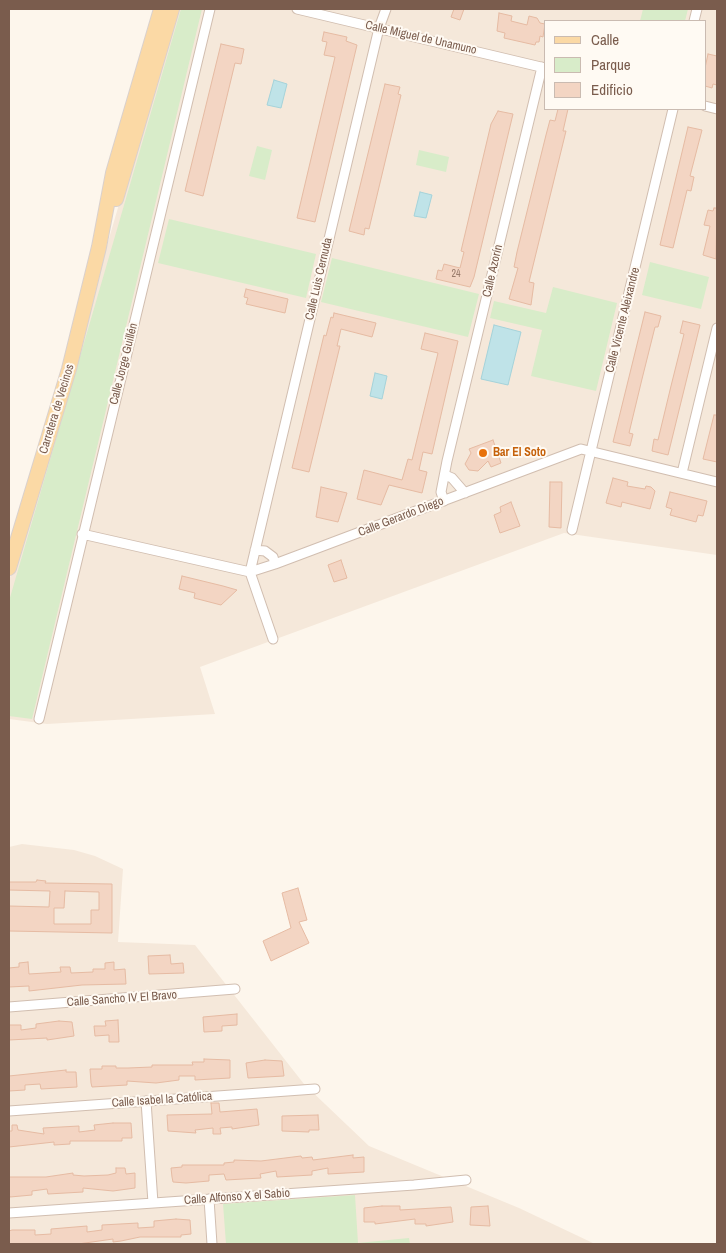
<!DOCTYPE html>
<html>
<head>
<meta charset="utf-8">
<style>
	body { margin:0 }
	#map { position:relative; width:726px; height:1253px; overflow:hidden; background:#fdf6ec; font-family:"Archivo Narrow",sans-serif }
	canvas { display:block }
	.frame { position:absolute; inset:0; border:10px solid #7a5c4d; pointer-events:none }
	.legend { position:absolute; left:544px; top:20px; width:162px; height:90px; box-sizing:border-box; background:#fffaf3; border:1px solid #cabbb1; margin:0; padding:6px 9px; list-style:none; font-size:15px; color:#7a5c4d }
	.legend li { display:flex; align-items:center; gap:10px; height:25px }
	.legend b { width:25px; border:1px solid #cabbb1 }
</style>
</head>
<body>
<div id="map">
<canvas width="726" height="1253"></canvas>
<div class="frame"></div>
<ul class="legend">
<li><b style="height:6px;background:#fbd9a5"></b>Calle</li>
<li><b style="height:14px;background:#d8ecc9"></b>Parque</li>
<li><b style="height:14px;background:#f3d5c3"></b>Edificio</li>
</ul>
</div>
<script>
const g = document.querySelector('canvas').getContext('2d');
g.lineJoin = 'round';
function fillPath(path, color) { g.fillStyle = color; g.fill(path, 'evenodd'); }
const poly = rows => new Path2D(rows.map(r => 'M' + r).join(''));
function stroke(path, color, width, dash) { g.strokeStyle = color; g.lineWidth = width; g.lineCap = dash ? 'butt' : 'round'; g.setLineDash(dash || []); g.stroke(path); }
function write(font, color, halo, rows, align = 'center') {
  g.font = font + ' "Archivo Narrow",sans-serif'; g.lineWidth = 4; g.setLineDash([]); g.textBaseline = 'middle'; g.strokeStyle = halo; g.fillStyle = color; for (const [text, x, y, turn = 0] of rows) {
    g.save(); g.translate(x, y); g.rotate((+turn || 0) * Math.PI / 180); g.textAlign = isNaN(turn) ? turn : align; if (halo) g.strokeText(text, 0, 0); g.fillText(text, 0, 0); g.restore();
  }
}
fillPath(poly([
	[176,9,717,9,717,555,564,533,200,667,215,714,47,724,9,719,9,581],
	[545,21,705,21,705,109,545,109],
	[22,844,74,850,95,856,123,869,118,942,195,945,304,1084,369,1146,519,1208,595,1244,9,1244,9,847]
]), '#f5e8da');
fillPath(poly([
	[181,9,202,9,32,719,9,716,9,601],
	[643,9,688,9,685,21,640,21],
	[257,146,272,150,265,180,249,176],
	[419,150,449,157,446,172,416,165],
	[169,219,316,254,306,298,158,263],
	[332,258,479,294,468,337,321,302],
	[650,262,709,277,701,309,642,295],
	[553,287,617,303,596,391,531,376,542,330,490,318,494,301,546,313],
	[355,1195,358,1243,409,1238,410,1244,226,1244,223,1204]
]), '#d8ecc9');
const water = poly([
	[274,80,287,84,281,108,267,105,274,80],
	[420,192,432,195,426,218,414,216,420,192],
	[494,325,521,332,508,385,481,379,494,325],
	[375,373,387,376,382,399,370,396,375,373]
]);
fillPath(water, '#bfe3e8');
stroke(water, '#a5d3da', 1);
const building = poly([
	[454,9,464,9,460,20,451,17,454,9],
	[499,13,512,16,511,21,527,25,529,16,537,18,540,23,545,24,543,37,540,36,539,42,536,42,535,45,504,38,505,33,497,31,499,13],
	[324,32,347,37,346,41,357,45,315,222,297,218,335,57,324,55,327,42,322,41,324,32],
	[221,44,244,49,241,64,235,63,203,196,185,191,221,44],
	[708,54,717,56,717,85,713,84,712,88,705,86,705,68,708,54],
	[385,84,400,87,398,94,401,95,369,229,365,228,364,235,349,231,385,84],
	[558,109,568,109,563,131,566,131,529,282,534,283,531,305,509,299,518,268,514,267,517,252,546,135,550,120,555,121,558,109],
	[498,111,513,114,474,277,470,287,436,279,438,270,442,271,444,264,460,268,464,252,461,251,491,124,498,111],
	[688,127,702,130,690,176,694,177,691,191,687,190,673,248,660,245,688,127],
	[714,208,717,208,716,259,703,255,710,226,704,225,708,210,713,211,714,208],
	[246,289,288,299,285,313,246,304,248,298,244,297,246,289],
	[645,312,661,316,658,327,655,327,642,379,629,433,633,434,630,446,613,442,645,312],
	[334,313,376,323,372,337,341,329,337,346,340,346,309,472,292,468,324,335,326,336,331,317,333,318,334,313],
	[683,321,700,325,668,455,652,451,654,439,658,440,671,386,684,334,680,333,683,321],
	[425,333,458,341,432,454,423,452,419,470,427,472,422,493,389,485,381,505,357,499,364,470,402,480,408,459,412,460,438,353,421,349,425,333],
	[714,415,717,415,717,462,703,459,714,415],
	[493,440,501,463,491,467,488,461,478,471,469,470,465,464,471,453,469,449,493,440],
	[613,478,628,482,627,486,645,489,646,486,651,487,655,491,650,509,622,502,621,507,606,503,613,478],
	[550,482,562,482,561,528,549,527,550,482],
	[321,487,347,493,338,522,316,517,321,487],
	[670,492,707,501,703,516,698,515,696,522,670,515,672,509,666,507,670,492],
	[511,502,520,526,500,533,494,515,501,512,500,507,511,502],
	[341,560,347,578,334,582,328,565,341,560],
	[182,576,223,586,237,590,221,605,194,598,195,593,179,589,182,576],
	[37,880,46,881,45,883,112,884,112,933,9,931,9,906,49,907,50,891,9,890,9,882,36,882,37,880],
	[65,891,99,892,99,910,91,910,91,924,54,924,54,908,64,908,65,891],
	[298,888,307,920,299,922,309,943,271,961,263,941,291,928,282,893,298,888],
	[170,955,171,964,183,963,184,973,149,974,148,956,170,955],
	[28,962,29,974,61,972,60,967,70,967,71,973,93,972,93,969,105,969,105,963,114,962,114,970,125,969,126,984,82,985,29,991,29,986,9,987,9,968,19,967,19,963,28,962],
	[237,1014,237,1025,222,1026,222,1031,204,1032,203,1017,237,1014],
	[118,1020,119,1042,109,1042,109,1035,95,1036,94,1026,106,1026,105,1021,118,1020],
	[59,1021,72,1022,74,1036,47,1040,47,1038,9,1040,9,1025,21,1025,21,1030,36,1028,36,1024,59,1021],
	[204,1059,230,1060,230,1078,195,1080,195,1076,179,1076,179,1080,156,1083,127,1081,127,1085,92,1087,91,1083,90,1069,102,1069,102,1066,116,1066,116,1068,128,1068,152,1067,152,1065,193,1065,192,1062,204,1062,204,1059],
	[265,1060,282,1061,284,1076,248,1078,246,1063,265,1060],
	[66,1070,66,1072,76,1072,77,1087,41,1089,40,1084,25,1085,25,1090,9,1091,9,1076,66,1070],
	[211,1103,219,1103,220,1112,257,1109,259,1125,232,1129,232,1127,220,1128,221,1134,213,1134,213,1128,195,1130,196,1133,168,1131,167,1115,212,1114,211,1103],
	[318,1115,319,1130,309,1130,309,1132,282,1131,282,1116,318,1115],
	[113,1123,131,1123,132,1138,122,1138,122,1141,70,1141,70,1144,54,1145,54,1142,9,1147,9,1131,12,1131,12,1125,17,1125,18,1130,44,1134,43,1128,79,1126,79,1132,95,1130,94,1125,113,1123],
	[353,1155,353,1158,364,1157,364,1172,328,1174,328,1168,312,1171,312,1175,277,1177,276,1171,260,1174,261,1178,226,1180,224,1174,209,1175,209,1181,186,1183,173,1182,172,1177,171,1168,182,1167,182,1165,224,1165,224,1163,234,1162,234,1160,261,1161,301,1156,302,1158,312,1157,313,1160,353,1155],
	[116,1168,125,1168,126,1174,135,1173,135,1188,113,1191,83,1188,83,1192,48,1194,47,1189,32,1191,32,1195,10,1197,9,1194,9,1177,46,1177,73,1173,73,1175,84,1176,108,1175,116,1173,116,1168],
	[382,1206,400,1206,400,1210,451,1207,453,1222,426,1226,426,1224,415,1224,415,1219,375,1224,375,1222,364,1222,364,1208,382,1206],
	[488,1206,490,1226,470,1225,471,1207,488,1206],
	[176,1219,190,1220,191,1234,181,1235,181,1237,140,1237,121,1241,113,1242,113,1239,78,1244,9,1244,9,1231,12,1230,35,1230,35,1235,51,1234,51,1229,87,1226,87,1232,102,1230,102,1225,138,1223,138,1228,154,1227,154,1221,176,1219]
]);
fillPath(building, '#f3d5c3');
stroke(building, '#e6bba3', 1);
const street = poly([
	[297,9,545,68],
	[694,21,697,9],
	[705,106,717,109],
	[682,473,717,328],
	[445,475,452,478,465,493],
	[444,501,441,492,447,461,542,67],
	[572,530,673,109],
	[82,534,250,572,275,564,581,449,717,482],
	[255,550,265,551,273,557,275,564],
	[273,639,250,572,379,28,386,9],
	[39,719,210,9],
	[9,1007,235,989],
	[146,1101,153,1203],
	[9,1111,315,1089],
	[209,1199,212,1244],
	[9,1213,414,1185,466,1180]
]);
const primary = poly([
	[116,199,172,9],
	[9,568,69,369,99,247,113,173,161,9]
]);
stroke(street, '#d1beb0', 11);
stroke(primary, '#dad1cd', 16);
stroke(street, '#fff', 9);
stroke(primary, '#fbd9a5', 14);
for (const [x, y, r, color] of [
	[483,453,5,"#e8710a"]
]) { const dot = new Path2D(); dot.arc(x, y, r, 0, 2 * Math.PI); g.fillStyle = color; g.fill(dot); stroke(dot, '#fffaf3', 2); }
write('10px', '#987a6a', null, [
	["24",456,274]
]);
write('12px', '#7a5c4d', '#fffaf3', [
	["Calle Miguel de Unamuno",421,38,13],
	["Calle Azorín",493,271,-77],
	["Calle Luis Cernuda",319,279,-77],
	["Calle Vicente Aleixandre",623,320,-76],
	["Calle Jorge Guillén",124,364,-76],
	["Carretera de Vecinos",57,409,-73],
	["Calle Gerardo Diego",401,517,-21],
	["Calle Sancho IV El Bravo",122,999,-4],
	["Calle Isabel la Católica",162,1100,-4],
	["Calle Alfonso X el Sabio",237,1197,-4]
]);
write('bold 12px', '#c56008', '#fffaf3', [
	["Bar El Soto",493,453]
], 'left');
</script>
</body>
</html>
